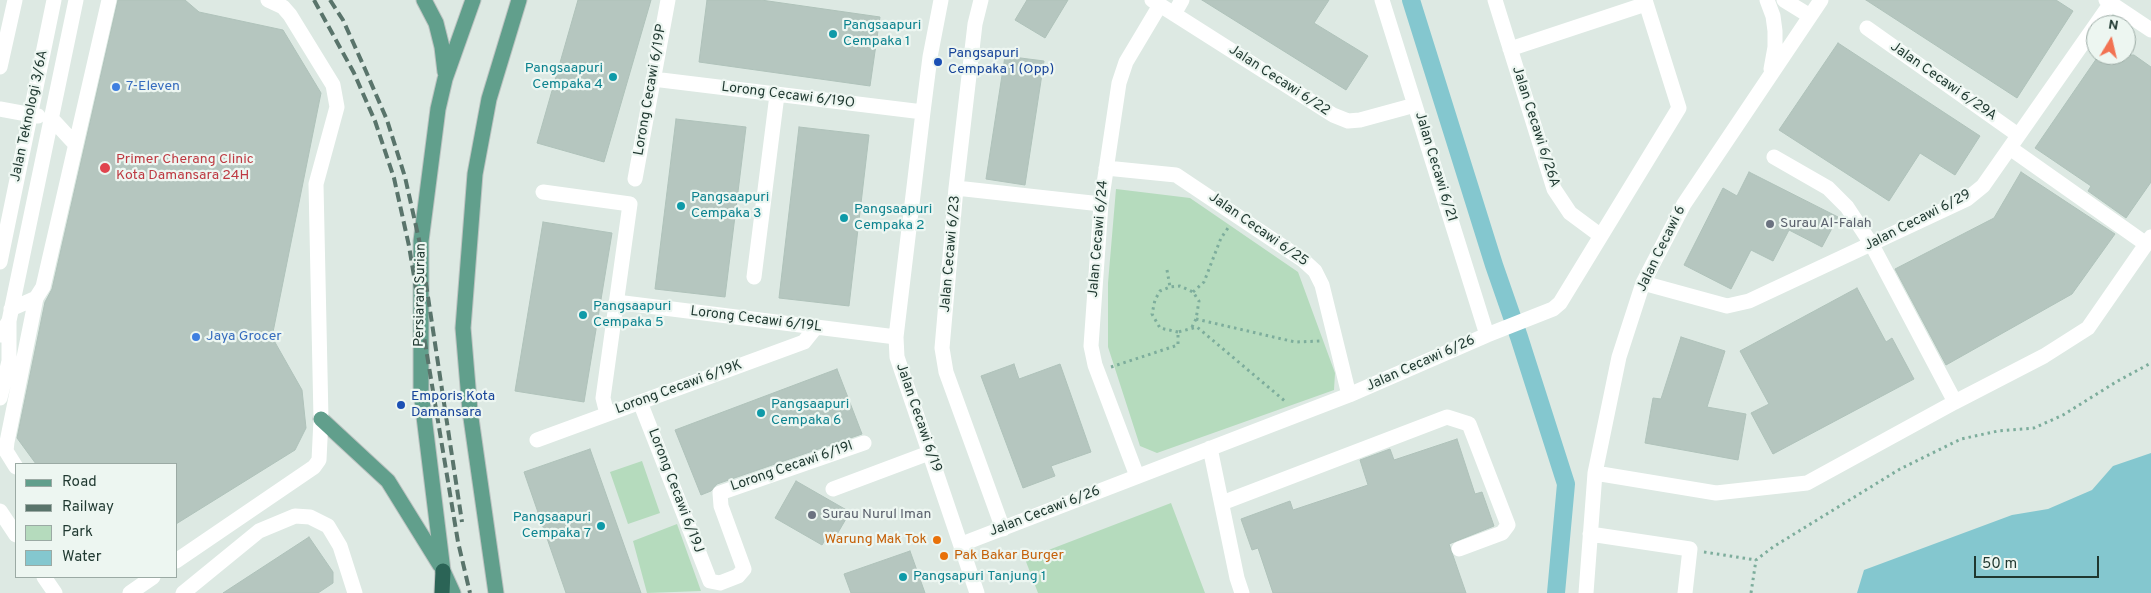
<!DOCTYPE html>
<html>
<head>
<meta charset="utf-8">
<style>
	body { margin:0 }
	#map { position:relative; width:2151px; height:593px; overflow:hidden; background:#dde9e3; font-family:Overpass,sans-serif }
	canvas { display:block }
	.legend { position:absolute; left:15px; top:463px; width:162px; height:115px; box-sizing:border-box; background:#edf6f1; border:1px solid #9baaa4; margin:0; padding:6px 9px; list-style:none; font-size:15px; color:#1f3830 }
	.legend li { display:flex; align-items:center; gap:10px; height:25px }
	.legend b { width:25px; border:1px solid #9baaa4 }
	.north { position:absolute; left:2086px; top:15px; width:50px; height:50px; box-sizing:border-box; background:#edf6f1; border:1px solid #9baaa4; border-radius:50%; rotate:9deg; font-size:14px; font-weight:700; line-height:20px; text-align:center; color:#1f3830 }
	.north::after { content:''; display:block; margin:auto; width:18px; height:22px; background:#f27252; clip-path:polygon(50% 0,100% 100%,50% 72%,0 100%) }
	.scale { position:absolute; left:1974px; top:556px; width:125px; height:22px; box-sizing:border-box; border:2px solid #1f3830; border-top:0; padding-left:6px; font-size:15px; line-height:18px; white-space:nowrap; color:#1f3830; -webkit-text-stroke:4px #edf6f1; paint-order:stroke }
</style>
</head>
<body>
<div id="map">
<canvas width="2151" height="593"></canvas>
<ul class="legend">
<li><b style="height:6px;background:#619f8c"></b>Road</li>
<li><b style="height:6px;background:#59746b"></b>Railway</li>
<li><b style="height:14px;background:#b5dbbd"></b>Park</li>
<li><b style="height:14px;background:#84c7cf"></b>Water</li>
</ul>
<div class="north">N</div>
<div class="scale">50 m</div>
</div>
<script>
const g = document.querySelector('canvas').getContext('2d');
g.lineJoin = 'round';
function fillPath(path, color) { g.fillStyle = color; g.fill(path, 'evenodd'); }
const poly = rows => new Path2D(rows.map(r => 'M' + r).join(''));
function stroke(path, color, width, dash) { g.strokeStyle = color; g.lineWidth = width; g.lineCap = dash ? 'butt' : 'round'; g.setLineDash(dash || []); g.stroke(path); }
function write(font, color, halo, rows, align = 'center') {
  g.font = font + ' Overpass,sans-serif'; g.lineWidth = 4.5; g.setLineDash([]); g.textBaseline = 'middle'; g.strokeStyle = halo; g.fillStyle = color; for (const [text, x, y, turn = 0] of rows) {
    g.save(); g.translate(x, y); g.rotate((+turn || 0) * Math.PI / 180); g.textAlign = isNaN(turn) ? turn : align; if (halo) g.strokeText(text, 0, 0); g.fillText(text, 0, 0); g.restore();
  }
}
fillPath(poly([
	[1116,189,1190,198,1298,272,1335,373,1334,390,1157,453,1140,446,1108,347,1108,283],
	[642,461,660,513,628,524,610,472],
	[1171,503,1205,593,1038,593,1025,559],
	[677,524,701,591,647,593,633,541]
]), '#b5dbbd');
fillPath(poly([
	[2151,453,2151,593,1857,593,1864,570,2012,515,2048,509,2092,490,2113,466]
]), '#84c7cf');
stroke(poly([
	[1411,0,1494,265,1519,337,1566,484,1556,593]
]), '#84c7cf', 18);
const building = poly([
	[118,0,185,0,199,12,283,30,321,93,272,337,302,390,306,428,295,450,176,524,176,464,36,464,17,438,45,302,52,289,118,0],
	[578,0,651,0,604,162,537,143,578,0],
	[707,0,761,0,880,17,870,86,699,62,707,0],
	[1027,0,1068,0,1045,38,1015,20,1027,0],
	[1202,0,1329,0,1314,23,1368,56,1346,90,1202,0],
	[1866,0,2056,0,2073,11,2017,98,1866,0],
	[1838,43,1980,136,1955,175,1920,153,1889,201,1779,130,1838,43],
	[2099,55,2134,55,2151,67,2151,182,2126,218,2088,191,2091,186,2035,148,2099,55],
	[1005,56,1044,61,1025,185,986,179,1005,56],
	[676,119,746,127,725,297,655,289,676,119],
	[799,127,869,135,849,306,779,298,799,127],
	[1749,172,1838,217,1822,247,1789,230,1773,261,1751,250,1731,289,1684,265,1723,188,1737,196,1749,172],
	[2021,172,2115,234,2072,294,1946,365,1895,269,1994,218,2021,172],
	[543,222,612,233,584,402,515,391,543,222],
	[1857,288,1886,342,1892,338,1914,379,1773,454,1751,413,1769,404,1740,351,1857,288],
	[1681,337,1725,351,1707,407,1746,414,1738,460,1645,443,1653,398,1661,399,1681,337],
	[1014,364,1019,379,1060,364,1091,452,1051,466,1055,476,1023,488,981,376,1014,364],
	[837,369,862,434,717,484,711,491,701,495,675,430,837,369],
	[1457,439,1475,494,1482,492,1494,526,1449,544,1466,593,1273,593,1258,548,1252,550,1241,519,1290,501,1293,510,1368,485,1360,460,1390,449,1394,460,1457,439],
	[590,449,641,593,566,593,524,472,590,449],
	[796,481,850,512,836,536,830,532,822,545,775,518,796,481],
	[309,537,333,572,333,583,318,593,223,593,309,537],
	[910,551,925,593,851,593,844,574,910,551]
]);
fillPath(building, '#b5c6bf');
stroke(building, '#afc2ba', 1);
const major = poly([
	[424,0,436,23,442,47,445,72],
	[321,419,388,481,440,565],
	[453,593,443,571,421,392,421,241,438,109,445,79,473,0],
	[496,593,470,411,463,328,475,174,489,99,519,0]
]);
const highway = poly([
	[442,593,443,571]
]);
stroke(major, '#bcc3c1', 17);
stroke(highway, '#bcc3c1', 17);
stroke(poly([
	[1167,270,1170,287],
	[1193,292,1204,282,1221,238,1228,228],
	[1196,319,1295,342,1320,341],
	[1178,332,1160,328,1152,314,1155,300,1160,291,1170,287,1180,286,1193,292,1199,301,1196,319,1191,329],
	[1111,367,1178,345,1178,332,1197,327,1286,402],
	[1704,552,1756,560],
	[1751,593,1756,560,1773,547,1900,469,1961,439,1998,431,2034,428,2063,415,2116,382,2151,363]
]), '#7dad9c', 3, [2.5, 4]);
stroke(poly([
	[941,0,930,57,923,112,896,337,897,357,977,593],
	[981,0,975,24,956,188,942,348,946,372,1003,529],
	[1152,0,1333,115,1348,121,1360,120,1415,105],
	[1382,0,1487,335],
	[1495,0,1554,189,1570,213,1601,236],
	[1767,0,1773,16,1775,31,1775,47,1771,69],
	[1784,0,1810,16],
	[2106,0,2151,30],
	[1174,14,1182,0],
	[1867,28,2018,135],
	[1510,49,1646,4],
	[0,67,15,0],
	[653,79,923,112],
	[0,109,38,116],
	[52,119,75,144],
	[2010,148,2146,244],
	[1774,157,1828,188,1847,207,1872,245,1955,402],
	[1106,168,1176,175,1303,260,1315,271,1322,285,1349,395],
	[635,179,668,0],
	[956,188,1101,204],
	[543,192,630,204,603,398,607,414],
	[0,262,54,0],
	[754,277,777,95],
	[1643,283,1727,306,1749,301,1967,199,1983,186,2111,3],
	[616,302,896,337],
	[11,309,36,298,43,287,109,0],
	[0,335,9,321,76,0],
	[0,398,9,361,9,322],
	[640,402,710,581,720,583,738,576,744,569,721,506,720,493,864,443],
	[537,440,804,342,816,327],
	[1210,448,1237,578,1242,593],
	[16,467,6,451,7,442,36,298],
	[1595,473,1716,493,1807,483,1955,402,2044,356,2088,328,2151,237],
	[1137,476,1095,365,1091,346,1101,204,1119,83,1126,62,1160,5],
	[833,489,929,453],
	[1222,503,1447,417,1469,424,1508,525,1502,533,1459,549],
	[0,511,16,535],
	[1590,534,1690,549,1685,593],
	[962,544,1349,395,1487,335,1553,309,1560,303,1679,108,1645,0],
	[176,561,314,467,319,460,321,419,316,184,337,107,333,85,290,15,283,7,268,0],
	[44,577,55,593],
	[130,593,153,577],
	[183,593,259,531,295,516,310,517,328,526,340,546,355,593],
	[1586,593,1595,473,1619,357,1643,283,1684,204,1821,0]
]), '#fff', 15);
stroke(major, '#619f8c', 15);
stroke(highway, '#2b6456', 15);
stroke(poly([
	[314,0,354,73,375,121,394,178,409,246,458,542,470,593],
	[330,0,343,20,365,69,387,120,405,177,420,244,462,522]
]), '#59746b', 4, [10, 5]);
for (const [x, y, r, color] of [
	[833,34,5,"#0f9aa8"],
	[938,62,5,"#1a4fb4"],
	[613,77,5,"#0f9aa8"],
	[116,87,5,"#3f7fe0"],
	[105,168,6,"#e0444e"],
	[681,206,5,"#0f9aa8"],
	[844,218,5,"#0f9aa8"],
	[1770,224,5,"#6b7280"],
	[583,315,5,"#0f9aa8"],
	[196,337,5,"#3f7fe0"],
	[401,405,5,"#1a4fb4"],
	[761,413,5,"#0f9aa8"],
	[812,515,5,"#6b7280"],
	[601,526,5,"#0f9aa8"],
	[937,540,5,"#e8710a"],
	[944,556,5,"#e8710a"],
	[903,577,5,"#0f9aa8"]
]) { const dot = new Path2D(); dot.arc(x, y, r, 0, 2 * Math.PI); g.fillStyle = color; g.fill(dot); stroke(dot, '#edf6f1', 2); }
write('14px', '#0d838f', '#edf6f1', [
	["Pangsaapuri",843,26],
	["Cempaka 1",843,42],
	["Pangsaapuri",603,69,"right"],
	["Cempaka 4",603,85,"right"],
	["Pangsaapuri",691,198],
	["Cempaka 3",691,214],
	["Pangsaapuri",854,210],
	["Cempaka 2",854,226],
	["Pangsaapuri",593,307],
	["Cempaka 5",593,323],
	["Pangsaapuri",771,405],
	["Cempaka 6",771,421],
	["Pangsaapuri",591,518,"right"],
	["Cempaka 7",591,534,"right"],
	["Pangsapuri Tanjung 1",913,577]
], 'left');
write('14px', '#164399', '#edf6f1', [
	["Pangsapuri",948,54],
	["Cempaka 1 (Opp)",948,70],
	["Emporis Kota",411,397],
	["Damansara",411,413]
], 'left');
write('14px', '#1f3830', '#edf6f1', [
	["Jalan Cecawi 6/22",1279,81,33],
	["Jalan Cecawi 6/29A",1943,82,35],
	["Lorong Cecawi 6/19P",651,90,-80],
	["Lorong Cecawi 6/19O",788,96,7],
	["Jalan Teknologi 3/6A",30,116,-78],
	["Jalan Cecawi 6/26A",1535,127,72],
	["Jalan Cecawi 6/21",1435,167,73],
	["Jalan Cecawi 6/29",1918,221,-27],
	["Jalan Cecawi 6/25",1258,230,35],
	["Jalan Cecawi 6/24",1099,239,-85],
	["Jalan Cecawi 6",1662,249,-64],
	["Jalan Cecawi 6/23",951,254,-85],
	["Persiaran Surian",421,295,-89],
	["Lorong Cecawi 6/19L",756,320,7],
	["Jalan Cecawi 6/26",1421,364,-24],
	["Lorong Cecawi 6/19K",679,388,-20],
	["Jalan Cecawi 6/19",918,418,71],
	["Lorong Cecawi 6/19I",792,467,-19],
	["Lorong Cecawi 6/19J",675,491,69],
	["Jalan Cecawi 6/26",1045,512,-21]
]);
write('14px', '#366cbe', '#edf6f1', [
	["7-Eleven",126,87],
	["Jaya Grocer",206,337]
], 'left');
write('14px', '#be3a42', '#edf6f1', [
	["Primer Cherang Clinic",116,160],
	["Kota Damansara 24H",116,176]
], 'left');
write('14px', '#5b616d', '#edf6f1', [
	["Surau Al-Falah",1780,224],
	["Surau Nurul Iman",822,515]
], 'left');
write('14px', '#c56008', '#edf6f1', [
	["Warung Mak Tok",927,540],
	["Pak Bakar Burger",954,556,"left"]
], 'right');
</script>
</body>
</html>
